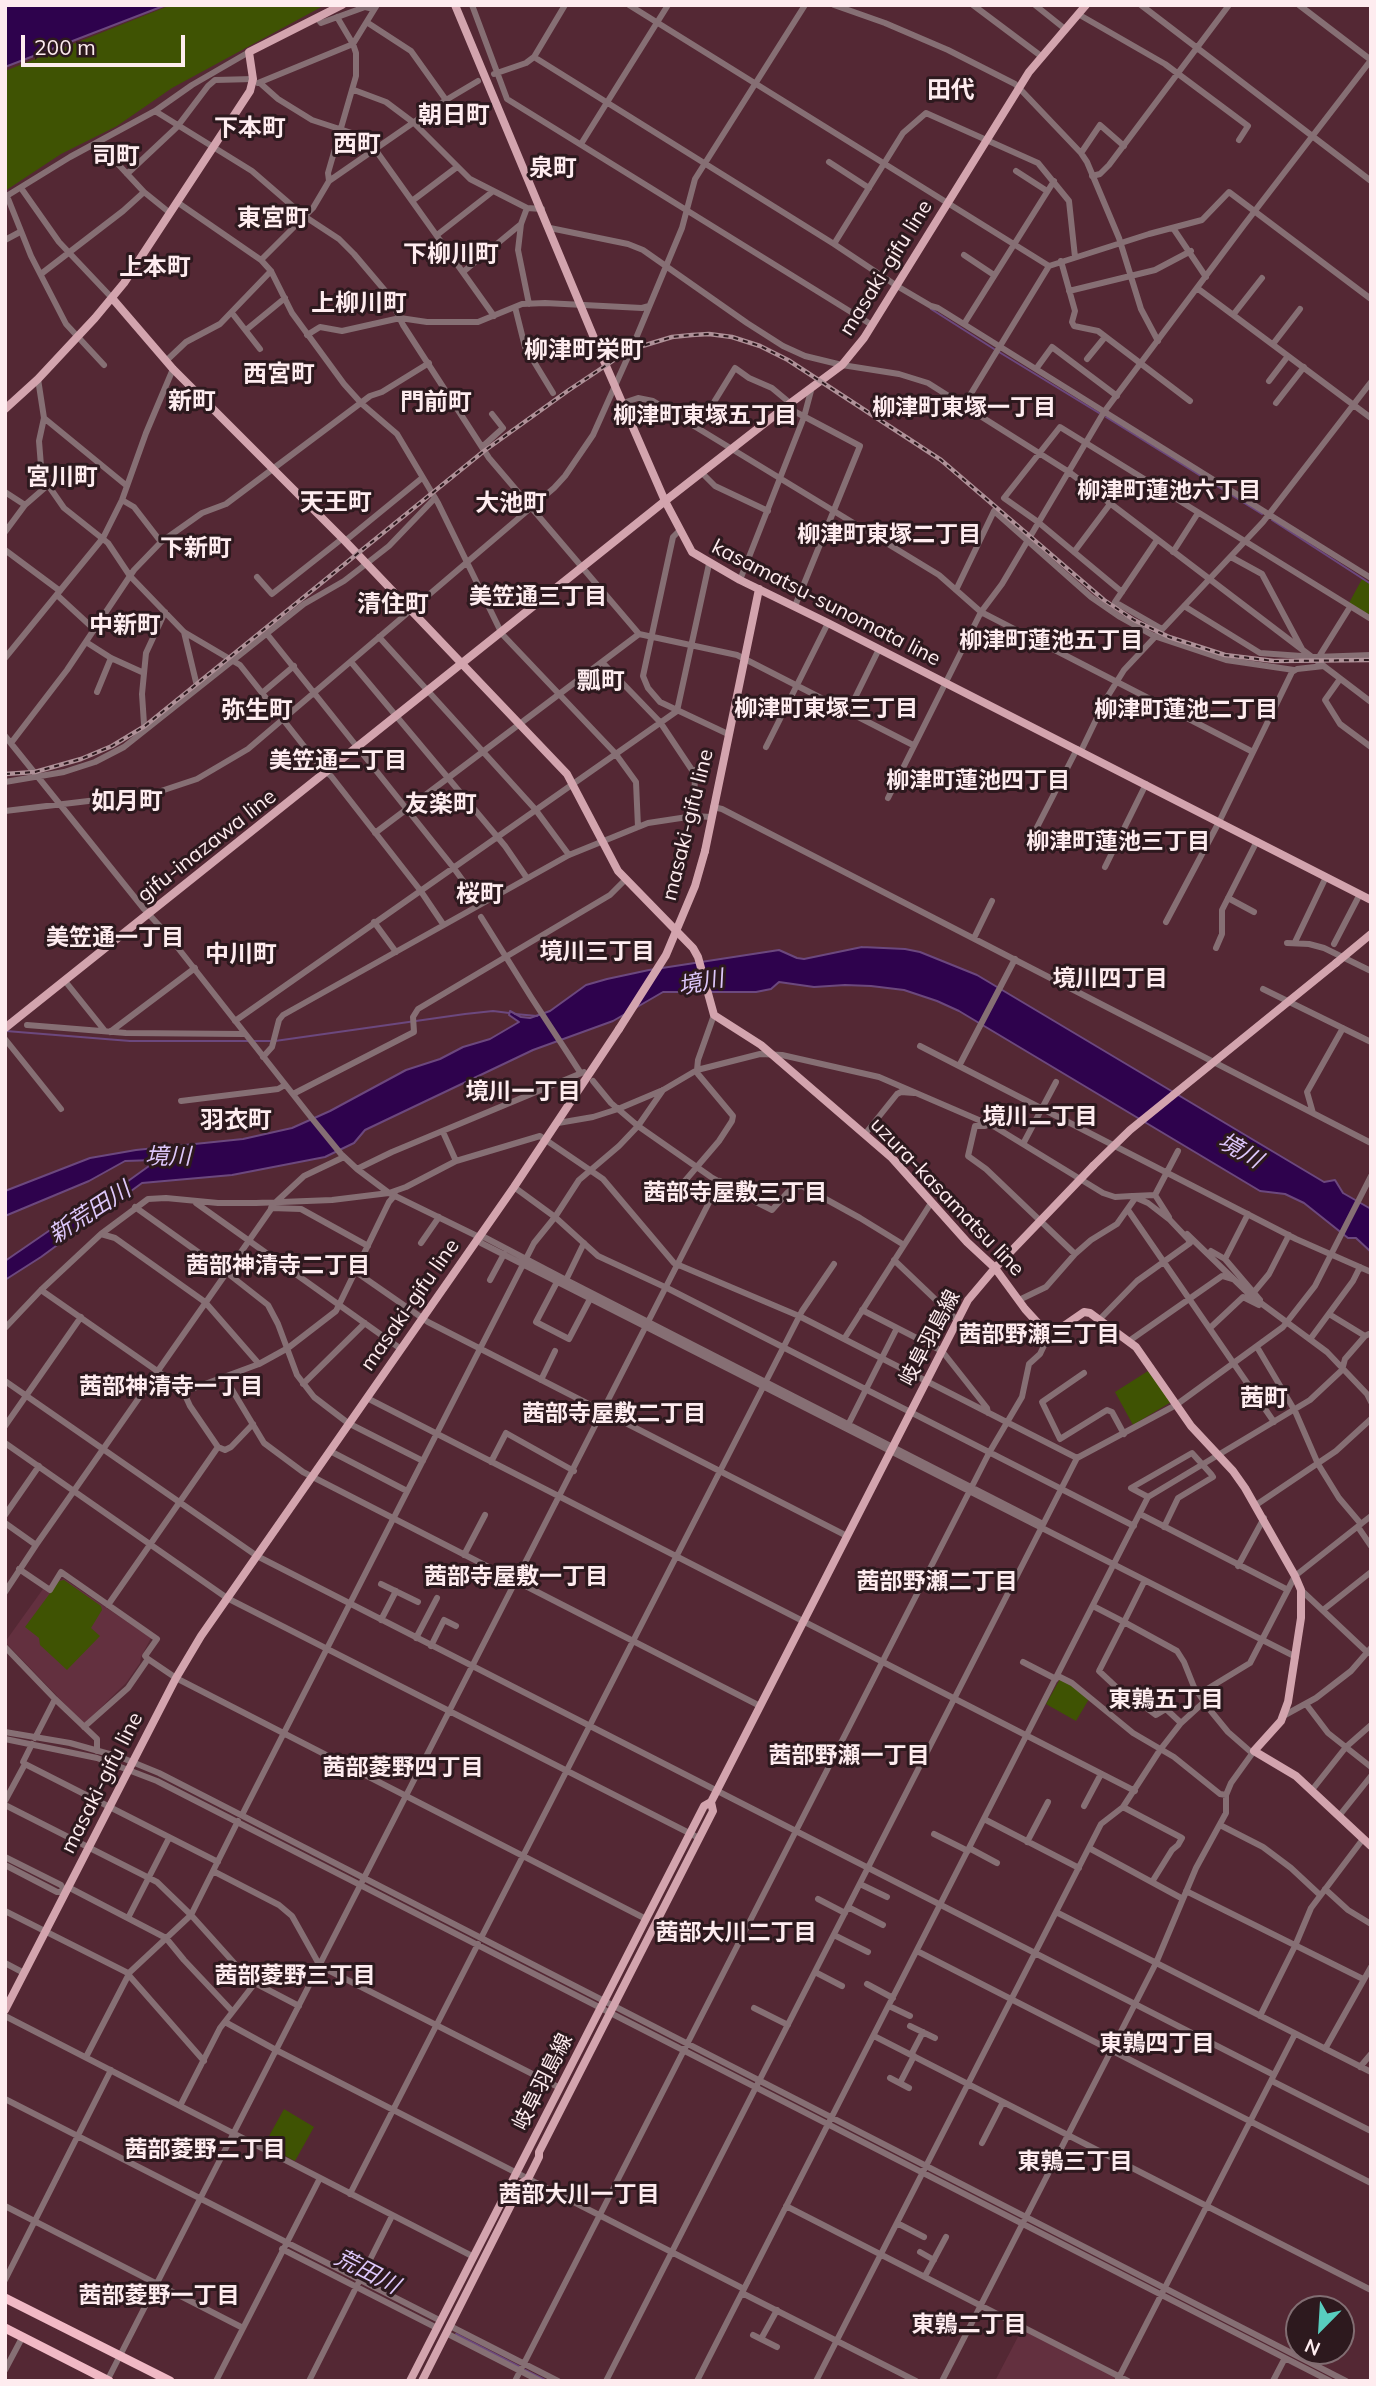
<!DOCTYPE html>
<html>
<head>
<meta charset="utf-8">
<style>
	body { margin:0 }
	#map { position:relative; width:1376px; height:2386px; overflow:hidden; background:#542834; font-family:Mulish,sans-serif }
	canvas { display:block }
	.frame { position:absolute; inset:0; border:7px solid #feecef; pointer-events:none }
	.north { position:absolute; left:1285px; top:2295px; width:70px; height:70px; box-sizing:border-box; background:#2d191e; border:2px solid #816d72; border-radius:50%; rotate:204deg; font-size:19px; font-weight:700; line-height:28px; text-align:center; color:#feecef }
	.north::after { content:''; display:block; margin:auto; width:24px; height:32px; background:#58cebf; clip-path:polygon(50% 0,100% 100%,50% 72%,0 100%) }
	.scale { position:absolute; left:21px; top:35px; width:164px; height:32px; box-sizing:border-box; border:4px solid #feecef; border-top:0; padding-left:9px; font-size:21px; line-height:24px; white-space:nowrap; color:#feecef; -webkit-text-stroke:5px #2d191e; paint-order:stroke }
</style>
</head>
<body>
<div id="map">
<canvas width="1376" height="2386"></canvas>
<div class="frame"></div>
<div class="north">N</div>
<div class="scale">200 m</div>
</div>
<script>
const g = document.querySelector('canvas').getContext('2d');
g.lineJoin = 'round';
function fillPath(path, color) { g.fillStyle = color; g.fill(path, 'evenodd'); }
const poly = rows => new Path2D(rows.map(r => 'M' + r).join(''));
function stroke(path, color, width, dash) { g.strokeStyle = color; g.lineWidth = width; g.lineCap = dash ? 'butt' : 'round'; g.setLineDash(dash || []); g.stroke(path); }
function write(font, color, halo, rows, align = 'center') {
  g.font = font + ' Mulish,"Noto Sans JP",sans-serif'; g.lineWidth = 6; g.setLineDash([]); g.textBaseline = 'middle'; g.strokeStyle = halo; g.fillStyle = color; for (const [text, x, y, turn = 0] of rows) {
    g.save(); g.translate(x, y); g.rotate((+turn || 0) * Math.PI / 180); g.textAlign = isNaN(turn) ? turn : align; if (halo) g.strokeText(text, 0, 0); g.fillText(text, 0, 0); g.restore();
  }
}
fillPath(poly([
	[64,1579,151,1638,141,1657,140,1663,126,1683,84,1724,5,1642,43,1589,49,1593,58,1581],
	[1022,2329,1115,2377,1114,2381,995,2381]
]), '#63303f');
fillPath(poly([
	[171,5,325,5,172,88,117,126,61,154,5,191,5,71],
	[1362,579,1371,585,1371,616,1349,603],
	[1148,1371,1171,1402,1133,1425,1115,1392],
	[64,1580,101,1606,102,1610,91,1628,100,1636,67,1670,40,1645,39,1638,25,1627,59,1581],
	[1060,1679,1074,1686,1089,1699,1076,1721,1046,1704],
	[284,2109,314,2127,295,2161,264,2145]
]), '#3f5303');
const water = poly([
	[5,5,166,5,5,67,5,5],
	[862,947,905,949,920,952,977,975,1324,1182,1335,1180,1343,1193,1371,1209,1371,1252,1356,1238,1348,1238,1304,1203,1285,1194,1260,1191,959,1011,937,1001,904,990,871,986,845,985,814,987,779,982,771,989,756,992,663,992,613,1021,533,1050,365,1130,354,1143,325,1157,232,1175,142,1183,41,1257,5,1280,5,1261,104,1193,117,1189,149,1166,154,1160,125,1161,89,1181,5,1216,5,1191,90,1158,136,1150,243,1139,292,1128,330,1111,406,1070,440,1059,463,1047,490,1039,519,1022,509,1015,510,1011,521,1017,530,1018,550,1011,586,985,607,979,649,970,779,950,797,958,804,959,862,947]
]);
fillPath(water, '#2e024d');
stroke(water, '#6c487e', 2);
stroke(poly([
	[931,309,994,349],
	[999,352,1099,413],
	[1106,417,1262,514],
	[1272,520,1371,584],
	[515,1014,537,1016],
	[6,1031,130,1041,249,1041],
	[254,1041,270,1041],
	[275,1041,465,1014,493,1011,509,1013],
	[456,2334,520,2367],
	[525,2370,547,2381]
]), '#6c487e', 2);
stroke(poly([
	[627,359,634,343]
]), '#6e4550', 6, [6, 3]);
stroke(poly([
	[472,5,507,99,872,325],
	[629,5,1049,266],
	[834,5,885,23,948,50,1015,84,1021,90,1081,153,1087,162,1119,238,1141,309,1158,341],
	[973,5,1041,56],
	[1035,5,1065,29],
	[1141,5,1371,181],
	[1299,5,1371,60],
	[1078,14,1165,64,1248,126,1239,140],
	[317,18,321,23,365,7,374,9],
	[368,23,411,51,446,100],
	[534,57,834,244,897,286,931,306,938,308,1371,578],
	[494,74,526,63,534,57,565,5],
	[258,83,353,44,377,5],
	[260,83,278,99,312,120,367,138,494,316],
	[354,90,386,102,414,123,470,179,527,208,542,209],
	[155,111,252,171,304,216,339,239,354,254,387,293,403,325,489,458,639,634,737,655,913,745],
	[100,142,103,148,144,192,170,213],
	[581,144,668,5],
	[1081,153,1100,125,1124,146],
	[829,162,869,188],
	[1016,171,1047,191],
	[127,174,177,127,208,86,215,80,253,79],
	[1092,176,1100,174,1109,165,1229,5],
	[329,181,328,173,356,76,356,53,353,44,337,17],
	[21,188,59,242,112,298],
	[7,196,31,256,66,324,104,365],
	[5,197,70,157,155,111,192,85,249,52],
	[412,201,457,167],
	[177,202,261,260,271,271,292,313,344,384,362,404,397,434,438,503,502,634,615,753,636,782,638,827],
	[527,208,521,224,518,250,529,304],
	[550,228,628,244,643,250,747,323,783,346,805,356,842,365,899,374,928,383,1069,472,1371,702],
	[1173,228,1206,277],
	[437,235,492,192],
	[5,240,20,232],
	[834,244,903,133,926,113,1038,163,1069,201,1075,257],
	[964,255,994,275],
	[261,260,313,208,329,181,446,100,478,81],
	[1061,261,1075,311,1072,322,1074,326,1098,331,1190,401],
	[463,272,521,224],
	[41,274,123,211,144,192],
	[1197,288,1371,418],
	[1069,291,1155,270,1191,251],
	[515,307,525,347,553,393],
	[232,313,260,349],
	[1233,315,1262,278],
	[964,324,1054,181],
	[246,330,285,298],
	[307,335,320,327,342,331,400,318,427,322,478,322,522,304,545,303,642,308,649,306],
	[634,343,682,228,695,179,805,5],
	[1273,344,1300,309],
	[1087,359,1105,337],
	[166,361,186,342,220,324,271,271],
	[1036,369,1052,347,1117,396],
	[38,379,44,418,39,441,41,466,48,485,64,508,108,543,130,576,184,632,240,665,322,769,331,776,420,890,443,924],
	[1269,381,1288,356],
	[623,403,638,398,653,401,939,575,981,612,1253,752],
	[1276,403,1304,367],
	[788,405,790,409,860,446,795,606],
	[964,405,1049,266,1149,234,1202,220,1229,192,1371,299],
	[44,418,127,486],
	[698,428,735,368,749,378,772,388,790,403],
	[482,447,503,428,492,414],
	[702,473,715,486,768,511],
	[5,492,25,505],
	[122,500,134,507,161,542],
	[679,531,673,537,643,676,648,688,660,702,728,734],
	[5,532,25,505,48,485],
	[1157,540,1115,602,1162,629],
	[345,541,422,478],
	[5,550,60,591],
	[1074,552,1110,504],
	[1173,552,1198,513],
	[1231,557,1262,574,1302,649],
	[257,577,272,594,343,538],
	[740,580,804,417,812,387],
	[956,590,994,511,1091,597,1120,617,1154,636,1226,660,1294,670],
	[1122,592,1038,522,1004,498,1060,427,1371,619],
	[57,595,95,630],
	[1184,606,1260,653,1315,657,1371,655],
	[184,632,196,682],
	[267,634,453,867,480,904],
	[379,637,535,809,569,855],
	[86,642,111,658,144,673],
	[1320,655,1350,607],
	[5,658,103,538,122,500,146,433,173,369],
	[351,662,505,846,527,878],
	[603,663,660,722,692,770,695,770,694,816],
	[1340,679,1325,700,1340,724,1371,747],
	[97,692,111,658],
	[262,693,294,666],
	[848,712,879,649],
	[144,724,142,694,146,653,165,612],
	[5,736,144,909,167,934,310,1116,341,1154,357,1169,389,1193,479,1237,484,1237,566,1280,584,1243],
	[11,743,67,670,134,570,161,542,202,513,226,504,370,396,382,392,429,363],
	[766,747,828,623],
	[1081,751,1106,699,1124,670,1263,522,1371,382],
	[5,782,64,772,95,762,124,747,304,604,344,581,366,564,389,546,435,498],
	[888,798,981,612,1002,584,1104,412,1244,225,1371,60],
	[713,807,722,809,1371,1143],
	[5,811,155,793,197,779,248,749,554,488,565,476,593,435,627,359],
	[375,833,639,634],
	[1031,839,1077,749],
	[1105,867,1146,784],
	[1228,898,1254,912],
	[481,917,531,997,580,1072],
	[374,922,396,952],
	[1166,922,1219,822,1292,672,1297,669,1324,666],
	[974,938,992,901],
	[1295,942,1326,877],
	[1287,943,1309,944,1324,948,1371,971],
	[1334,944,1360,894],
	[1216,948,1222,934,1222,910,1257,841],
	[65,981,105,1031],
	[1263,989,1371,1042],
	[235,1021,677,711,709,564],
	[27,1025,126,1033,244,1034],
	[110,1032,195,968],
	[5,1039,61,1109],
	[920,1046,1296,1239,1371,1272],
	[263,1057,272,1047,279,1020,283,1015,569,855,648,823,694,816,711,817],
	[959,1066,1015,959],
	[593,1081,611,1103,638,1126,711,1177,754,1201,772,1210,787,1193,795,1187,802,1186,860,1218,904,1245],
	[293,1094,414,1032,413,1017,418,1009,610,895,625,880],
	[181,1101,278,1089,285,1085],
	[1313,1113,1307,1092,1343,1028],
	[558,1123,593,1117,618,1109,663,1090,697,1070,760,1054,782,1055,879,1077,995,1127,1103,1193,1115,1197,1132,1196,1148,1203,1170,1220,1188,1239,1190,1243,1137,1281,1099,1320],
	[985,1126,975,1126,968,1156,986,1169,1075,1254],
	[443,1132,456,1161],
	[865,1134,897,1094,901,1092,914,1093],
	[1023,1144,1056,1082],
	[357,1169,392,1152,584,1072],
	[514,1187,555,1217,598,1256,667,1288,1134,1526],
	[678,1189,719,1141,732,1121,733,1116,698,1074,697,1070,698,1060,714,1015],
	[1155,1195,1169,1217],
	[1155,1195,1178,1151],
	[1133,1196,1155,1195],
	[196,1203,401,1349],
	[135,1207,226,1272,268,1305,278,1324,297,1375,314,1397,348,1423,423,1461],
	[271,1208,301,1209,368,1246],
	[1128,1210,1274,1422],
	[101,1234,115,1238,205,1302,259,1364],
	[1187,1234,1250,1295,1327,1352,1367,1394,1371,1402],
	[479,1237,481,1243,1296,1657],
	[421,1243,439,1217],
	[1211,1251,1225,1259,1260,1300],
	[1225,1259,1248,1214],
	[894,1260,958,1321],
	[356,1272,428,1322,847,1536],
	[490,1280,504,1254],
	[566,1280,1043,1524],
	[557,1282,536,1322,569,1339,590,1299],
	[41,1290,186,1391,185,1395,190,1406,218,1447],
	[1254,1292,1269,1274,1289,1235],
	[1019,1300,1046,1287,1075,1254,1091,1240,1117,1224,1136,1197],
	[862,1310,942,1351,987,1408,988,1413],
	[1329,1314,1365,1336,1369,1334],
	[5,1328,41,1290,101,1234,148,1199,166,1198,218,1203,256,1203,332,1200,389,1193,406,1187,456,1161,540,1136,603,1179,674,1263,799,1316,1077,1458],
	[1210,1328,1243,1297,1259,1305],
	[1311,1338,1353,1281,1360,1267],
	[844,1339,931,1203],
	[1129,1341,1222,1276,1232,1279],
	[1257,1347,1295,1411,1318,1464,1339,1498,1361,1524],
	[1084,1373,1042,1402,1060,1439,1107,1410,1112,1412,1124,1434],
	[225,1378,264,1443,303,1472,760,1706],
	[541,1380,555,1351],
	[5,1381,257,1556,1274,2075],
	[303,1384,365,1323],
	[186,1391,259,1364,288,1348,336,1311,389,1202,395,1195],
	[367,1398,1135,1791],
	[5,1426,81,1317],
	[847,1427,897,1328],
	[5,1443,227,1598,699,1838],
	[218,1447,225,1450,231,1447,253,1424],
	[330,1451,407,1491],
	[491,1462,506,1433,574,1471],
	[1148,1497,1131,1488,1192,1453,1211,1474,1213,1477,1178,1498,1164,1527],
	[1256,1505,1336,1451,1371,1419],
	[1140,1514,1288,1590],
	[5,1515,39,1466],
	[5,1523,36,1545],
	[1358,1527,1371,1546],
	[464,1555,485,1515],
	[1238,1566,1264,1518],
	[19,1569,50,1590,61,1572,157,1639,145,1656,148,1659,128,1688,84,1727],
	[381,1584,418,1602],
	[1301,1590,1368,1653],
	[5,1592,36,1545,276,1202,304,1176,344,1157],
	[108,1605,218,1447],
	[1093,1606,1124,1622,1144,1582],
	[1323,1610,1371,1572],
	[381,1620,396,1591],
	[416,1638,437,1598],
	[431,1646,444,1620,456,1626],
	[5,1647,55,1699,97,1739,97,1751],
	[148,1659,176,1678,646,1919],
	[1023,1662,1056,1679],
	[1058,1676,1072,1683,1133,1733,1174,1757,1220,1794,1226,1795],
	[1199,1694,1250,1663,1295,1576,1371,1516],
	[1306,1704,1328,1733,1371,1767],
	[1285,1715,1316,1698,1351,1671,1371,1648],
	[1181,1723,1166,1709,1156,1715,1136,1700,1130,1700,1099,1671,1124,1622,1177,1651,1184,1662,1194,1687,1210,1710,1228,1732,1252,1753],
	[5,1732,70,1743,120,1757,159,1773,1346,2381],
	[35,1738,55,1699],
	[5,1739,97,1758,157,1781,1330,2381],
	[25,1764,218,1862],
	[1312,1790,1346,1747,1371,1725],
	[5,1801,25,1764,23,1762,32,1744],
	[5,1805,157,1882,191,1915,244,1974,255,1983,299,2006],
	[1084,1806,1101,1774],
	[242,1815,534,1243,555,1217,579,1180,619,1146,638,1126,663,1090],
	[1339,1816,1371,1776],
	[984,1819,1079,1868],
	[1220,1825,1263,1847,1291,1868,1320,1895],
	[934,1834,968,1851],
	[1027,1842,1048,1802],
	[969,1848,997,1863],
	[1089,1848,1183,1899],
	[5,1857,61,1885,65,1892],
	[5,1865,57,1892,65,1892],
	[213,1871,279,1905,292,1916,320,1966,560,2088],
	[1152,1882,1172,1850,1178,1845,1182,1838,1123,1807,1160,1750,1181,1723,1204,1702],
	[860,1884,887,1897],
	[68,1887,166,1938,184,1960,232,2011],
	[1325,1889,1348,1910,1371,1924],
	[1186,1891,1363,1979],
	[818,1899,845,1913],
	[848,1907,883,1925],
	[5,1911,126,1972,204,2061],
	[1056,1912,1371,2072],
	[128,1918,169,1838],
	[834,1935,868,1952],
	[481,1938,802,1311,834,1264],
	[917,1951,1371,2183],
	[5,1963,24,1973],
	[815,1972,842,1986],
	[867,1984,893,1998],
	[889,2006,910,2016],
	[754,2008,788,2025],
	[5,2016,474,2257],
	[1260,2016,1295,1946,1311,1908,1363,1839],
	[225,2022,276,2050,744,2289],
	[910,2026,935,2038],
	[874,2036,1371,2290],
	[1325,2049,1371,1967],
	[911,2055,923,2032],
	[86,2057,130,1972,191,1915,238,1821],
	[1360,2067,1371,2054],
	[890,2078,909,2088],
	[1272,2081,1371,2131],
	[900,2083,914,2056],
	[5,2099,441,2321],
	[180,2106,220,2028,255,1983],
	[982,2143,1003,2102],
	[350,2194,478,1944],
	[5,2206,243,2328],
	[786,2206,1128,2381],
	[897,2223,924,2237],
	[282,2249,437,2328],
	[920,2252,934,2260],
	[925,2276,946,2237],
	[5,2280,111,2070],
	[742,2293,916,2381],
	[450,2326,558,2381],
	[446,2333,540,2381],
	[753,2335,777,2347],
	[761,2339,777,2310],
	[5,2370,23,2336],
	[107,2381,720,1181],
	[216,2381,320,2178],
	[309,2381,392,2216],
	[515,2381,989,1453,1022,1397,1029,1364,1040,1354,1050,1333],
	[606,2381,1077,1458,1176,1405,1283,1327,1315,1286,1371,1176],
	[697,2381,1148,1497,1310,1400,1342,1370,1345,1359,1365,1336],
	[816,2381,1101,1824,1123,1807],
	[942,2381,1156,1963,1196,1868,1226,1813,1226,1795,1231,1783,1254,1751],
	[1117,2381,1295,2034],
	[1273,2381,1285,2358]
]), '#866f74', 6);
stroke(poly([
	[455,5,597,345,665,501,692,552,740,580,828,623,1371,900],
	[112,298,173,369,345,541,567,774,618,871,693,948,698,957,714,1015,761,1045,892,1158,967,1242,995,1268,1025,1309,1045,1331,1055,1332,1084,1312,1090,1313,1136,1347,1191,1426,1233,1471,1245,1488,1295,1576,1301,1590,1301,1618,1288,1702,1281,1721,1254,1751,1296,1776,1371,1846],
	[5,409,38,379,95,318,124,283,250,91,253,79,249,52,342,5],
	[705,851,759,589],
	[1336,963,1371,934],
	[5,1028,665,501,788,405,842,365,864,338,1029,72,1086,5],
	[5,2010,176,1678,201,1636,514,1187,619,1029],
	[410,2381,646,1919,704,1806,711,1802,968,1300,995,1268,1093,1166],
	[422,2381,522,2183,528,2179,539,2157,539,2152,713,1811,711,1802]
]), '#d3a4ae', 8);
stroke(poly([
	[5,2298,170,2381],
	[5,2328,109,2381]
]), '#f1b9c5', 9);
const rail = poly([
	[5,774,35,772,81,759,112,746,145,726,484,451,569,390,629,350,672,337,692,335,709,334,732,337,760,346,788,360,941,460,1104,600,1134,620,1169,637,1225,655,1274,661,1371,660]
]);
stroke(rail, '#af9198', 4.5);
stroke(rail, '#2d191e', 2, [5]);
stroke(poly([
	[619,1029,666,955,695,886,705,851],
	[1093,1166,1130,1130,1336,963]
]), '#d3a4ae', 8);
write('21px', '#feecef', '#2d191e', [
	["masaki-gifu line",886,268,-58],
	["kasamatsu-sunomata line",826,603,27],
	["masaki-gifu line",688,825,-76],
	["gifu-inazawa line",207,846,-38],
	["uzura-kasamatsu line",947,1197,46],
	["masaki-gifu line",410,1305,-55],
	["岐阜羽島線",930,1338,-62],
	["masaki-gifu line",102,1783,-63],
	["岐阜羽島線",543,2082,-63]
]);
write('bold 23px', '#feecef', '#2d191e', [
	["柳津町東塚一丁目",964,408],
	["柳津町東塚五丁目",705,416],
	["柳津町蓮池六丁目",1169,491],
	["柳津町東塚二丁目",889,535],
	["美笠通三丁目",538,597],
	["柳津町蓮池五丁目",1051,641],
	["柳津町東塚三丁目",826,709],
	["柳津町蓮池二丁目",1186,710],
	["美笠通二丁目",338,761],
	["柳津町蓮池四丁目",978,781],
	["柳津町蓮池三丁目",1118,842],
	["美笠通一丁目",115,938],
	["境川三丁目",597,952],
	["境川四丁目",1110,979],
	["境川一丁目",523,1092],
	["境川二丁目",1040,1117],
	["茜部寺屋敷三丁目",735,1193],
	["茜部神清寺二丁目",278,1266],
	["茜部野瀬三丁目",1039,1335],
	["茜部神清寺一丁目",171,1387],
	["茜部寺屋敷二丁目",614,1414],
	["茜部寺屋敷一丁目",516,1577],
	["茜部野瀬二丁目",937,1582],
	["東鶉五丁目",1166,1700],
	["茜部野瀬一丁目",849,1756],
	["茜部菱野四丁目",403,1768],
	["茜部大川二丁目",736,1933],
	["茜部菱野三丁目",295,1976],
	["東鶉四丁目",1157,2044],
	["茜部菱野二丁目",205,2150],
	["東鶉三丁目",1075,2162],
	["茜部大川一丁目",579,2195],
	["茜部菱野一丁目",159,2296],
	["東鶉二丁目",969,2325]
]);
write('italic 23px', '#ddc7fa', '#2d191e', [
	["境川",701,983,-11],
	["境川",1240,1151,30],
	["境川",168,1157],
	["新荒田川",90,1213,-33],
	["荒田川",367,2272,27]
]);
write('bold 24px', '#feecef', '#2d191e', [
	["田代",951,91],
	["朝日町",454,116],
	["下本町",250,129],
	["西町",357,145],
	["司町",116,157],
	["泉町",553,169],
	["東宮町",273,219],
	["下柳川町",451,255],
	["上本町",155,268],
	["上柳川町",359,304],
	["柳津町栄町",584,351],
	["西宮町",279,375],
	["新町",192,402],
	["門前町",436,403],
	["宮川町",62,478],
	["天王町",336,503],
	["大池町",511,504],
	["下新町",196,549],
	["清住町",393,605],
	["中新町",125,626],
	["瓢町",601,682],
	["弥生町",257,711],
	["如月町",127,802],
	["友楽町",441,805],
	["桜町",480,895],
	["中川町",241,955],
	["羽衣町",236,1121],
	["茜町",1264,1399]
]);
</script>
</body>
</html>
